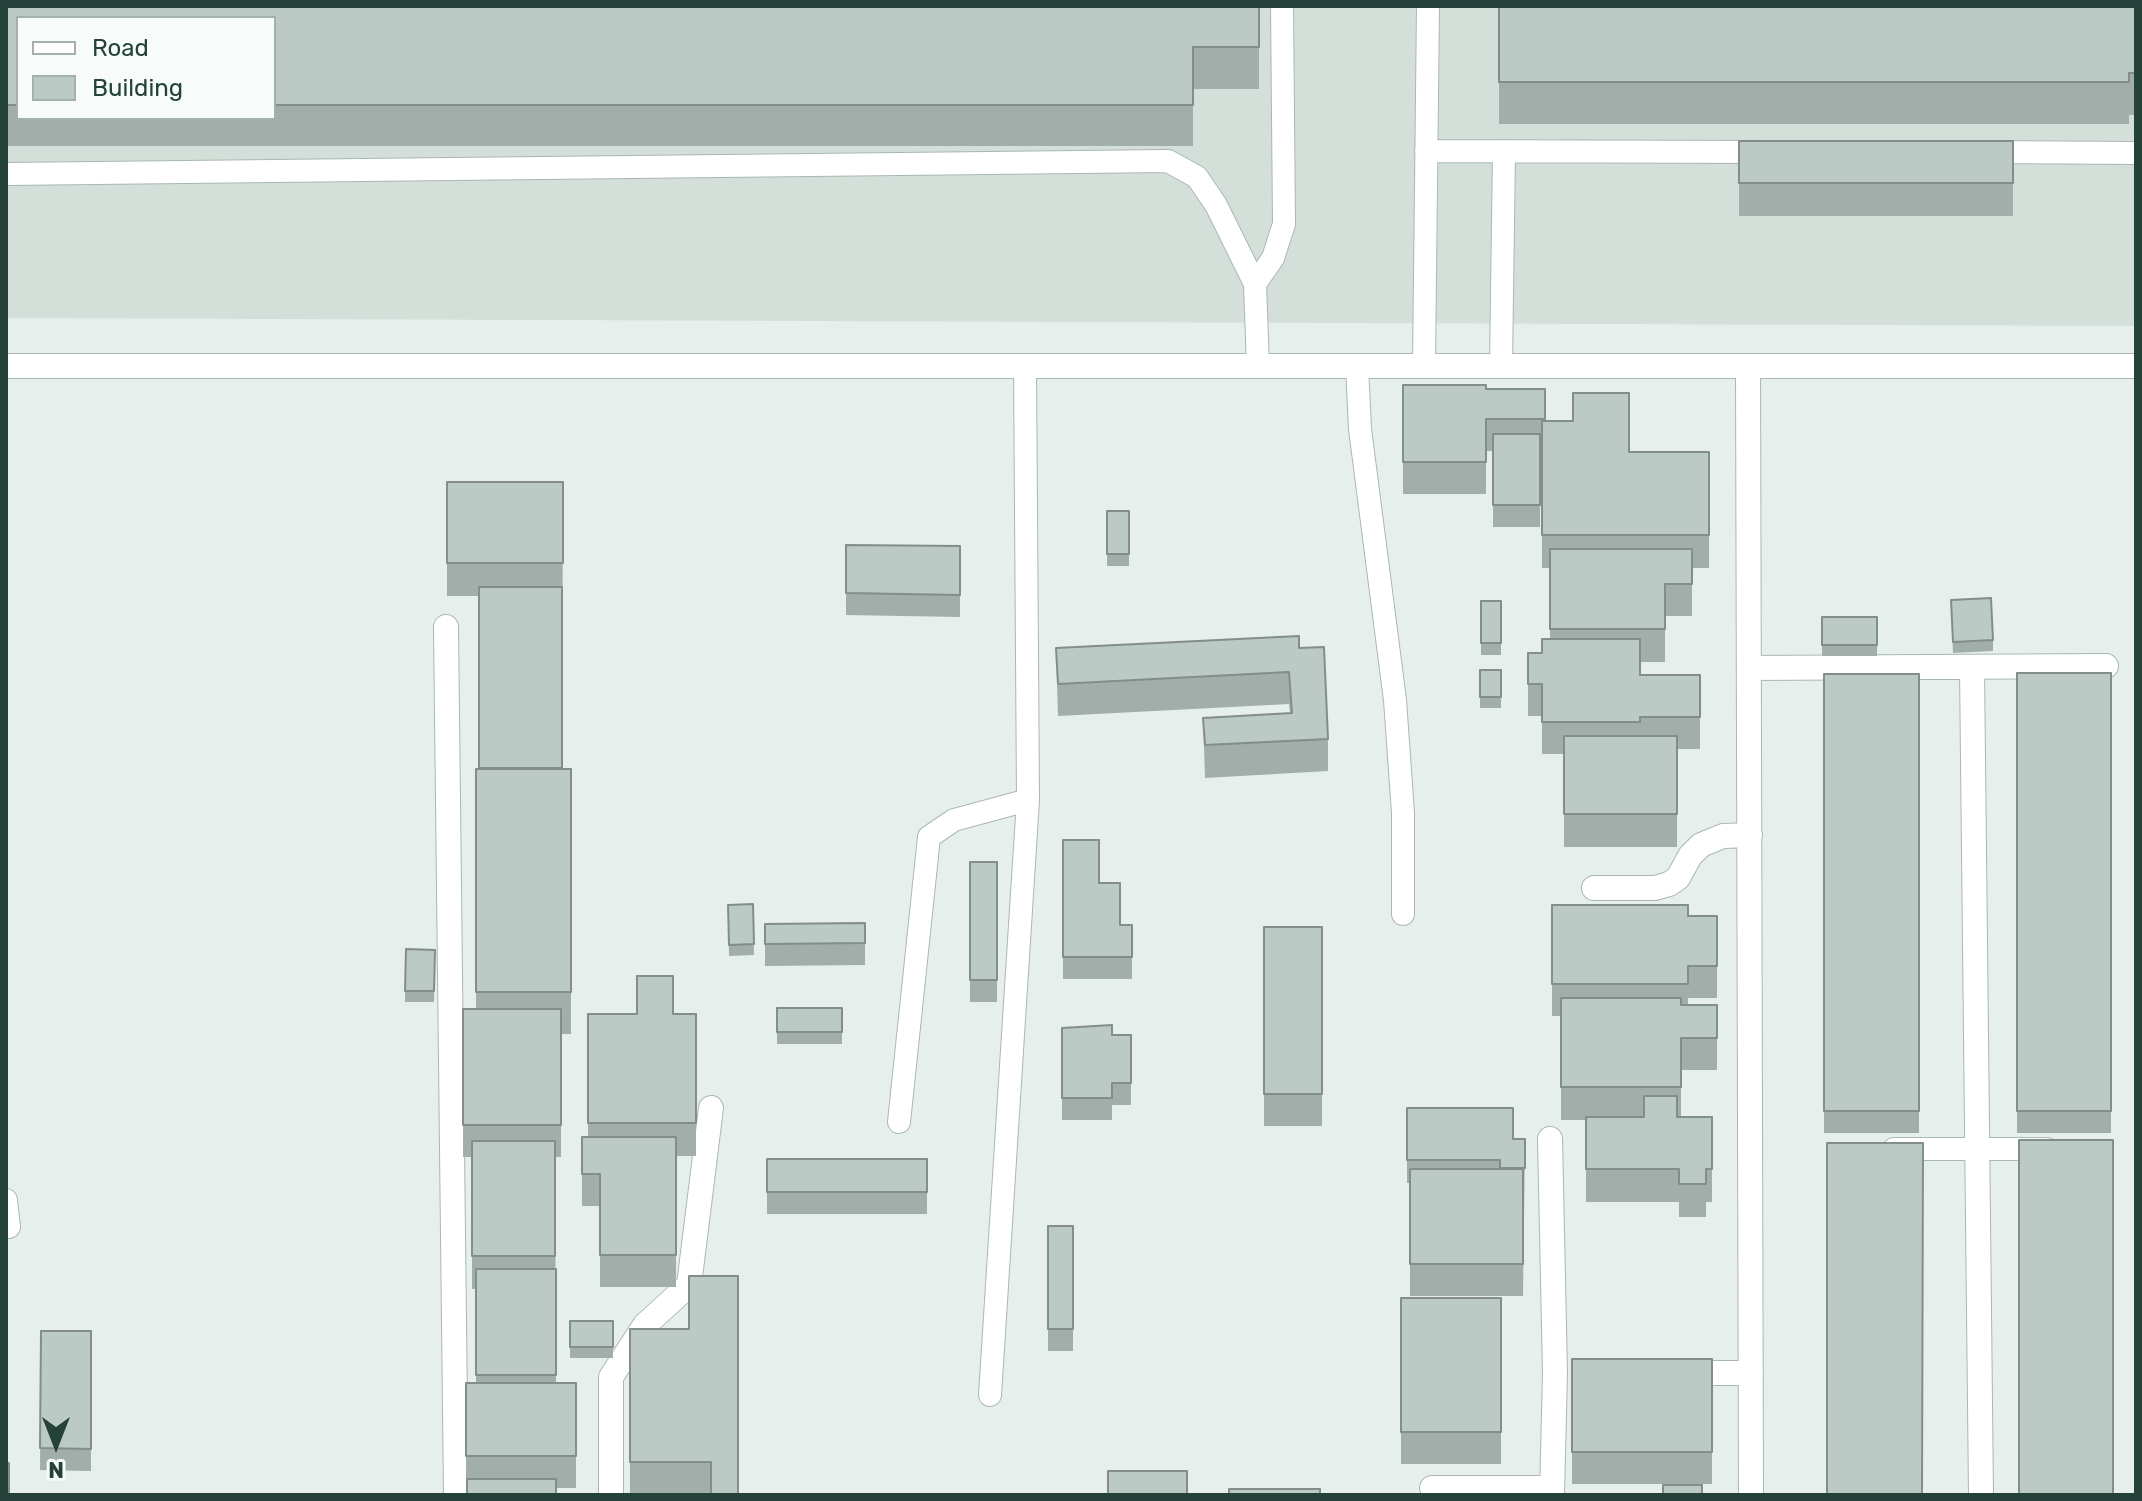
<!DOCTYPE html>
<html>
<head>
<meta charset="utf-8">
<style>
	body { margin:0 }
	#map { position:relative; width:2142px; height:1501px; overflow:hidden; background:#e6efeb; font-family:Rubik,sans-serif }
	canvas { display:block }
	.frame { position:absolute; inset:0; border:8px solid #24423a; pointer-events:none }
	.legend { position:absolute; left:16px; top:16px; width:260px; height:104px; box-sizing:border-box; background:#f7fbf9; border:2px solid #a3b1ad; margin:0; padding:10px 14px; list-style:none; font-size:24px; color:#24423a }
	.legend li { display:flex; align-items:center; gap:16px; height:40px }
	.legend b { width:40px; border:2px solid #a3b1ad }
	.north { position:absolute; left:16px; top:1405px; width:80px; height:80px; -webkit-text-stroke:6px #f7fbf9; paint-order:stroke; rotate:180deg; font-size:22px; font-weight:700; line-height:32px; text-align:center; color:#24423a }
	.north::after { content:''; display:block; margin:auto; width:28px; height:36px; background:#24423a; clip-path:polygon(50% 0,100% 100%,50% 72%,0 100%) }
</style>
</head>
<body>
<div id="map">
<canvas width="2142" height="1501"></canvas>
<div class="frame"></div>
<ul class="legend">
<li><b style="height:10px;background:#fff"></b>Road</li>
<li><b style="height:22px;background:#bbcac4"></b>Building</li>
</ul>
<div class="north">N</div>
</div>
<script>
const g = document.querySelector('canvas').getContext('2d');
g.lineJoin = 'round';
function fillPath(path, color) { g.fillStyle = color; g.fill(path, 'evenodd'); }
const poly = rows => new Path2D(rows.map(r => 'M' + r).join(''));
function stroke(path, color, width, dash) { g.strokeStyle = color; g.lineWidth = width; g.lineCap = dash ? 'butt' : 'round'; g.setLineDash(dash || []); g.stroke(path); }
fillPath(poly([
	[6,6,2136,6,2136,326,6,318],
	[18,18,274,18,274,118,18,118]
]), '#d4dfda');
const service = poly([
	[1426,151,1767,152],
	[1985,152,2136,153],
	[6,174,1168,161,1197,177,1216,205,1255,284],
	[1258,366,1255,284,1273,258,1284,224,1282,6],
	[1357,366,1360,429,1395,700,1403,813,1403,914],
	[1424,366,1428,6],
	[1501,366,1504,151],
	[899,1122,929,837,954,820,1028,800],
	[1894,1149,2047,1149],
	[6,1200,9,1227],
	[990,1395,1028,800,1025,366]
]);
const minor = poly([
	[6,366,2136,366],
	[1748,366,1751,1495],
	[446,627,456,1495],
	[1972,667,1981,1495],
	[1749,668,2106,666],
	[1594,888,1655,888,1669,884,1678,878,1690,856,1701,845,1723,836,1750,835],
	[1550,1139,1555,1373,1552,1495],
	[1681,1373,1751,1373],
	[1432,1488,1552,1488],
	[611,1495,611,1377,645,1325,689,1285,711,1108]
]);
stroke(service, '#a8b8b2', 24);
stroke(minor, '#a8b8b2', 26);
stroke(service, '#fff', 22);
stroke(minor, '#fff', 24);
fillPath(poly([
	[6,6,1259,6,1259,89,1193,89,1193,146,6,146],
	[18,18,274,18,274,118,18,118],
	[1499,6,2136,6,2136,115,2129,115,2129,124,1499,124],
	[1739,141,2013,141,2013,216,1739,216],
	[1403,385,1486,389,1545,389,1545,421,1629,452,1709,452,1709,568,1692,568,1692,616,1665,616,1665,662,1640,662,1640,675,1700,675,1700,749,1677,749,1677,847,1564,847,1564,754,1542,754,1542,716,1528,716,1528,653,1542,653,1550,639,1550,568,1542,568,1542,451,1540,451,1540,527,1493,527,1493,451,1486,451,1486,494,1403,494],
	[447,482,563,482,562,769,571,769,571,1034,561,1034,561,1157,555,1157,556,1383,576,1383,576,1488,466,1488,466,1383,476,1383,476,1289,472,1289,472,1157,463,1157,463,1009,476,1009,476,769,479,769,479,596,447,596],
	[1107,511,1129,511,1129,566,1107,566],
	[846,545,960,546,960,617,846,615],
	[1951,600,1993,640,1993,651,1953,653],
	[1481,601,1501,601,1501,655,1481,655],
	[1822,617,1877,617,1877,656,1822,656],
	[1056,648,1299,648,1328,739,1328,771,1205,778,1203,718,1290,713,1289,704,1058,716],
	[1480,670,1501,670,1501,708,1480,708],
	[2017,673,2111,673,2111,1133,2017,1133],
	[1824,674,1919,674,1919,1133,1824,1133],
	[1063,840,1099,883,1120,925,1132,925,1132,979,1063,979],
	[970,862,997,862,997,1002,970,1002],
	[753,904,754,955,729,956,728,905],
	[1552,905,1688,916,1717,916,1717,998,1688,998,1688,1005,1717,1005,1717,1070,1681,1070,1681,1117,1712,1117,1712,1202,1706,1202,1706,1217,1679,1217,1679,1202,1586,1202,1586,1120,1561,1120,1561,1016,1552,1016],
	[865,923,865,965,765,966,765,924],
	[1264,927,1322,927,1322,1126,1264,1126],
	[406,949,435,950,434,1002,405,1002],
	[777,1008,842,1008,842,1044,777,1044],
	[588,1014,696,1014,696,1156,676,1156,676,1287,600,1287,600,1206,582,1206,582,1137,588,1137],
	[1062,1028,1112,1035,1131,1035,1131,1105,1112,1105,1112,1120,1062,1120],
	[1407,1108,1513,1139,1525,1139,1523,1296,1410,1296,1410,1183,1407,1183],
	[767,1159,927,1159,927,1214,767,1214],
	[1048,1226,1073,1226,1073,1351,1048,1351],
	[1401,1298,1501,1298,1501,1464,1401,1464],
	[570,1321,613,1321,613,1358,570,1358],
	[630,1329,738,1495,630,1495],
	[41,1331,91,1331,91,1471,40,1470],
	[1572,1359,1712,1359,1712,1484,1572,1484]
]), '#a1aea9');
const building = poly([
	[6,6,1259,6,1259,47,1193,47,1193,105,274,105,274,18,18,18,18,105,6,105,6,6],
	[1499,6,2136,6,2136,73,2129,73,2129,82,1499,82,1499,6],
	[1739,141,2013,141,2013,183,1739,183,1739,141],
	[1403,385,1486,385,1486,389,1545,389,1545,419,1486,419,1486,462,1403,462,1403,385],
	[1573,393,1629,393,1629,452,1709,452,1709,535,1542,535,1542,421,1573,421,1573,393],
	[1493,434,1540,434,1540,505,1493,505,1493,434],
	[447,482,563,482,563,563,447,563,447,482],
	[1107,511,1129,511,1129,554,1107,554,1107,511],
	[846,545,960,546,960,595,846,593,846,545],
	[1550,549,1692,549,1692,584,1665,584,1665,629,1550,629,1550,549],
	[479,587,562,587,562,768,479,768,479,587],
	[1991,598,1993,640,1953,642,1951,600,1991,598],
	[1481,601,1501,601,1501,643,1481,643,1481,601],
	[1822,617,1877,617,1877,645,1822,645,1822,617],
	[1299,636,1299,648,1324,647,1328,739,1205,745,1203,718,1292,713,1289,672,1058,684,1056,648,1299,636],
	[1542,639,1640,639,1640,675,1700,675,1700,717,1640,717,1640,722,1542,722,1542,684,1528,684,1528,653,1542,653,1542,639],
	[1480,670,1501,670,1501,697,1480,697,1480,670],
	[2017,673,2111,673,2111,1111,2017,1111,2017,673],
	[1824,674,1919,674,1919,1111,1824,1111,1824,674],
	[1564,736,1677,736,1677,814,1564,814,1564,736],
	[476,769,571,769,571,992,476,992,476,769],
	[1063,840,1099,840,1099,883,1120,883,1120,925,1132,925,1132,957,1063,957,1063,840],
	[970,862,997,862,997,980,970,980,970,862],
	[753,904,754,944,729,945,728,905,753,904],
	[1552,905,1688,905,1688,916,1717,916,1717,966,1688,966,1688,984,1552,984,1552,905],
	[865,923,865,943,765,944,765,924,865,923],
	[1264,927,1322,927,1322,1094,1264,1094,1264,927],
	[406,949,435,950,434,991,405,991,406,949],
	[637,976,673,976,673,1014,696,1014,696,1123,588,1123,588,1014,637,1014,637,976],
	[1561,998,1681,998,1681,1005,1717,1005,1717,1038,1681,1038,1681,1087,1561,1087,1561,998],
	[777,1008,842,1008,842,1032,777,1032,777,1008],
	[463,1009,561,1009,561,1125,463,1125,463,1009],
	[1112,1025,1112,1035,1131,1035,1131,1083,1112,1083,1112,1098,1062,1098,1062,1028,1112,1025],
	[1644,1096,1677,1096,1677,1117,1712,1117,1712,1169,1706,1169,1706,1184,1679,1184,1679,1169,1586,1169,1586,1117,1644,1117,1644,1096],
	[1407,1108,1513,1108,1513,1139,1525,1139,1525,1168,1500,1168,1500,1160,1407,1160,1407,1108],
	[582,1137,676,1137,676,1255,600,1255,600,1174,582,1174,582,1137],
	[2019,1140,2113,1140,2113,1495,2019,1495,2019,1140],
	[472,1141,555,1141,555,1256,472,1256,472,1141],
	[1827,1143,1923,1143,1922,1495,1827,1495,1827,1143],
	[767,1159,927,1159,927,1192,767,1192,767,1159],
	[1410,1169,1523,1169,1523,1264,1410,1264,1410,1169],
	[1048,1226,1073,1226,1073,1329,1048,1329,1048,1226],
	[476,1269,556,1269,556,1375,476,1375,476,1269],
	[689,1276,738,1276,738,1495,711,1495,711,1462,630,1462,630,1329,689,1329,689,1276],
	[1401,1298,1501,1298,1501,1432,1401,1432,1401,1298],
	[570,1321,613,1321,613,1347,570,1347,570,1321],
	[41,1331,91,1331,91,1449,40,1448,41,1331],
	[1572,1359,1712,1359,1712,1452,1572,1452,1572,1359],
	[466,1383,576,1383,576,1456,466,1456,466,1383],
	[6,1463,9,1463,9,1495,6,1495,6,1463],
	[1108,1471,1187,1471,1187,1495,1108,1495,1108,1471],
	[467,1479,556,1479,556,1495,467,1495,467,1479],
	[1663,1485,1702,1485,1702,1495,1663,1495,1663,1485],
	[1229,1489,1320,1489,1320,1495,1229,1495,1229,1489]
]);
fillPath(building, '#bbcac4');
stroke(building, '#838d89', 2);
</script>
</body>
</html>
